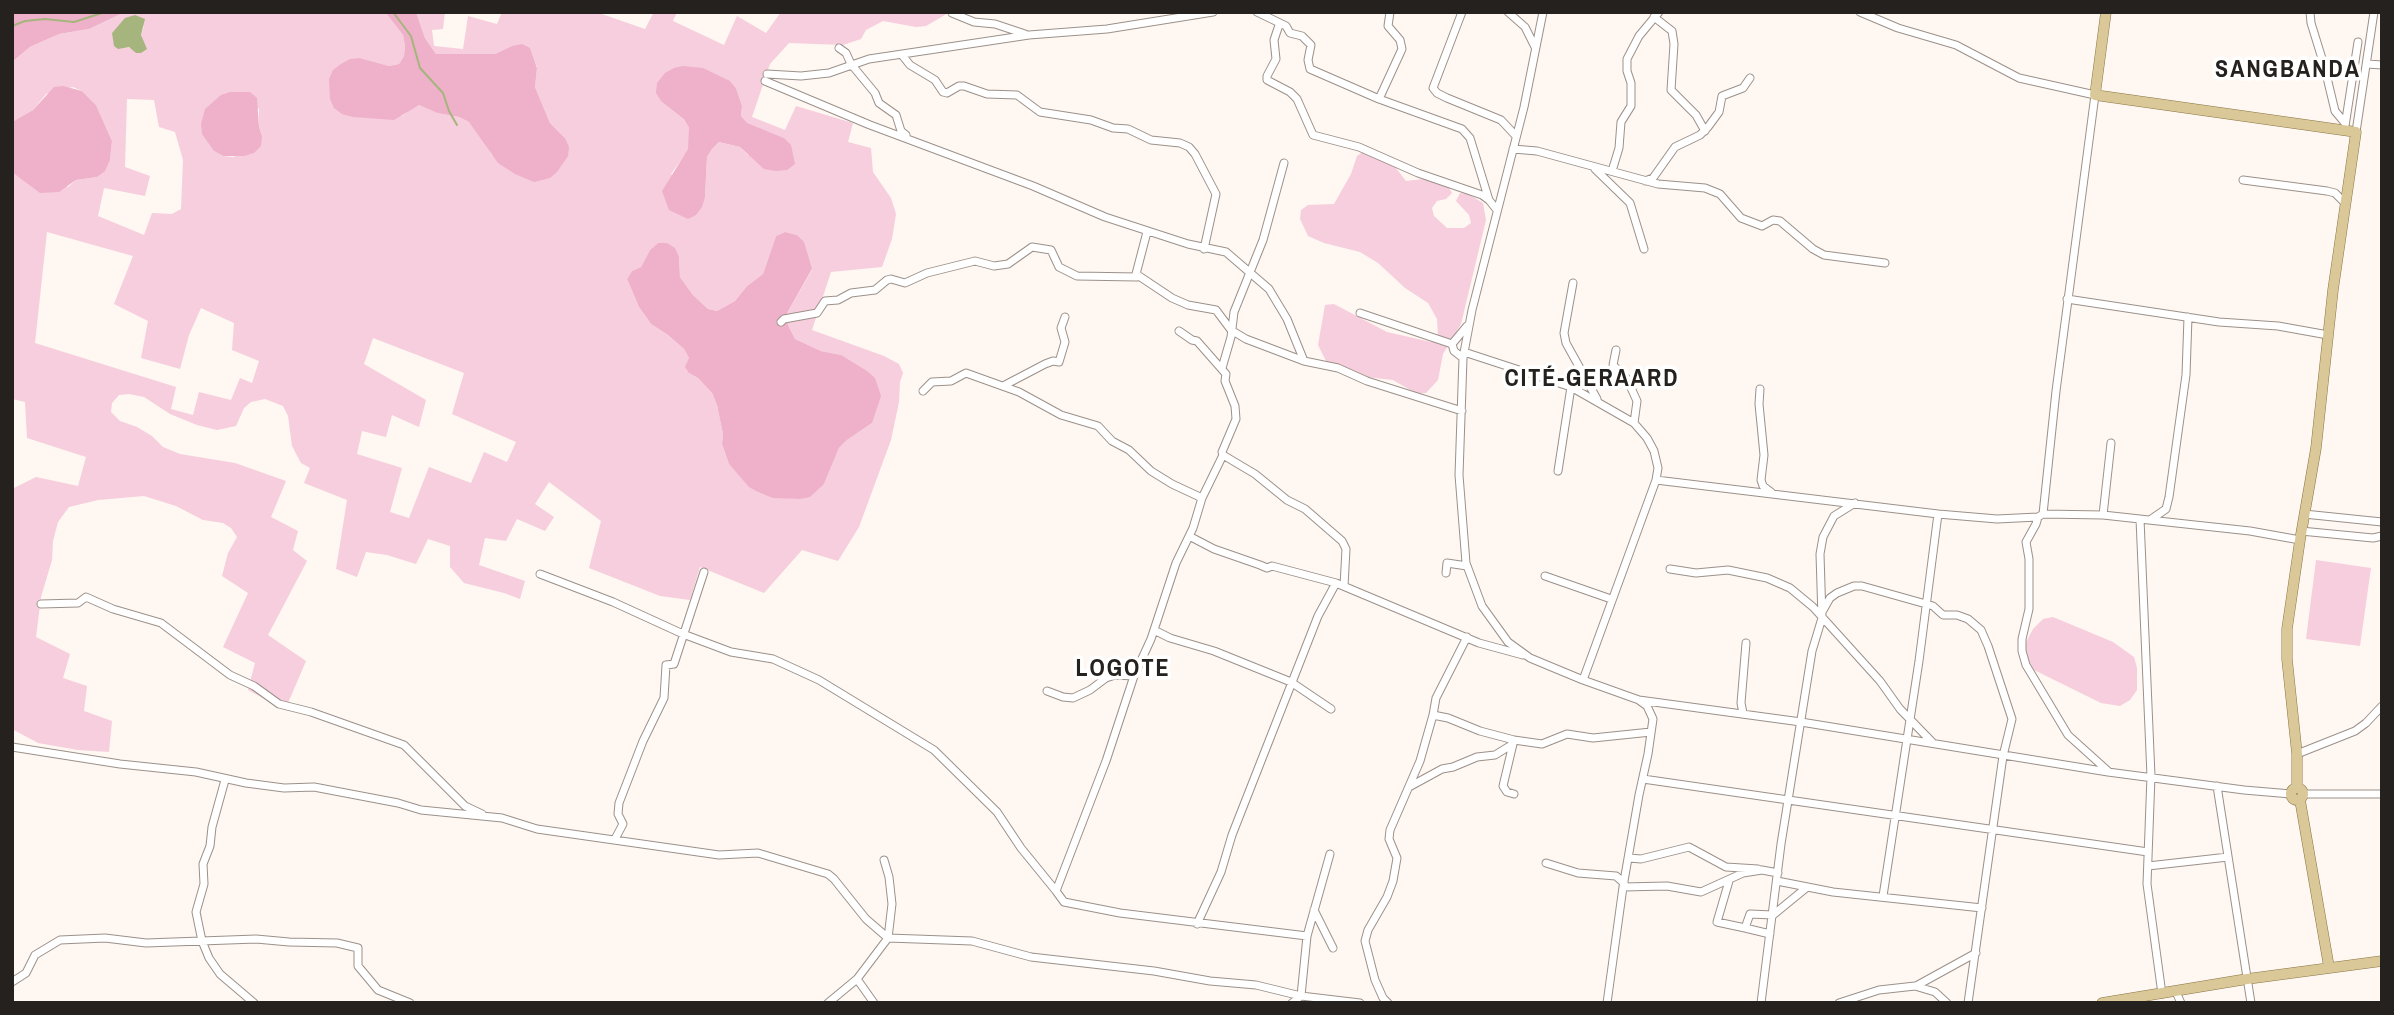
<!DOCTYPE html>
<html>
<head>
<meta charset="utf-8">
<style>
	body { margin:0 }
	#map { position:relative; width:2394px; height:1015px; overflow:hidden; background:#fef7f2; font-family:"Archivo Narrow",sans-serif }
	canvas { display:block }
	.frame { position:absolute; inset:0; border:14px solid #25211e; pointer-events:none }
</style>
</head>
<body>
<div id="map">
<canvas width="2394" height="1015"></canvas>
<div class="frame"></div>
</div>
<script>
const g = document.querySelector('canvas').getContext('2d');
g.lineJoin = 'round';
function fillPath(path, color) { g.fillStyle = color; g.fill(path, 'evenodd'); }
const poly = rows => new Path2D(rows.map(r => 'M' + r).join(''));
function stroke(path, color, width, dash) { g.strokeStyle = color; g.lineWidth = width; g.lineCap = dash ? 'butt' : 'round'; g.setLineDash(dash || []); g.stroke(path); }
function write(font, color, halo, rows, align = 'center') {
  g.font = font + ' "Archivo Narrow",sans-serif'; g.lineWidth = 7; g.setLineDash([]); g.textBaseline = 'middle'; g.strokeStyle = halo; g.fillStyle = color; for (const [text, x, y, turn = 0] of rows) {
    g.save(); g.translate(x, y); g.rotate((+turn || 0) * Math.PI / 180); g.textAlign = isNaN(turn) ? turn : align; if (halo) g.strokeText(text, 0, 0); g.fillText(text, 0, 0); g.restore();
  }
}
fillPath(poly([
	[125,12,385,12,403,35,405,46,404,56,399,64,389,66,360,58,402,116,410,109,419,105,437,113,459,117,469,122,476,129,492,155,565,138,550,123,535,87,537,67,530,49,512,46,495,54,436,54,425,38,416,12,445,12,443,29,432,30,434,46,463,49,468,16,497,24,502,12,596,12,645,29,654,12,677,12,673,21,724,45,737,16,766,33,781,12,950,12,926,26,916,27,883,21,866,30,861,39,843,45,789,43,770,64,752,117,785,130,796,106,853,123,848,142,871,148,873,172,891,198,896,214,892,239,882,267,831,272,812,330,884,356,899,364,903,373,900,382,899,402,891,440,859,527,838,561,802,550,764,593,700,567,690,600,660,596,589,568,601,521,549,482,535,504,554,517,545,531,517,519,506,541,485,538,479,565,525,581,520,599,504,593,464,583,450,567,450,546,428,539,416,564,387,555,366,552,357,577,336,569,347,500,304,483,310,468,301,463,292,446,288,416,283,406,265,399,251,402,244,408,236,426,217,430,197,425,170,414,144,397,129,394,119,395,112,403,111,412,120,421,137,427,152,436,163,447,180,454,235,463,286,481,271,517,298,531,293,550,307,561,268,635,306,661,285,710,248,690,255,663,223,647,248,593,222,576,228,553,237,537,231,528,223,523,203,520,176,506,144,496,98,500,69,507,58,522,53,541,52,560,41,597,36,637,70,654,63,678,87,686,84,711,112,721,109,752,78,750,38,743,12,729,12,489,36,477,78,486,86,457,27,438,25,402,12,399,12,172,68,187,76,180,97,177,110,160,112,141,96,105,82,91,73,87,46,94,33,110,12,122,12,62,30,47,59,34,89,29],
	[144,26,141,35,146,49,124,47,112,33,117,28],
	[730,81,736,88,742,106,741,116,747,124,784,138,748,155,740,147,719,142,712,149,707,157,705,197,671,174,689,149,689,128,684,119],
	[127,99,154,100,159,127,175,132,183,160,181,209,172,214,152,213,144,235,98,216,104,188,145,196,150,176,125,167],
	[259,108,259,127,262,136,234,157,223,156,214,151],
	[47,232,133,256,114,304,148,321,141,358,180,369,189,335,201,308,234,323,232,350,259,361,252,383,240,378,231,400,199,392,193,415,171,409,176,387,35,343],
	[785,232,797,235,812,270,787,313,788,325,795,339,821,351,841,355,872,423,847,440,839,448,824,484,800,499,773,497,758,492,729,464,722,444,723,434,717,405,712,393,698,378,689,373,689,358,684,349,668,335,651,324,639,307,627,279,632,271,641,267,650,250,658,243,667,243,679,257,680,277,693,295,708,309,717,311,735,301,747,286,763,274,776,236],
	[373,338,464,373,452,414,516,442,507,462,484,452,471,483,429,467,409,518,390,512,402,468,357,454,362,431,386,437,392,415,419,427,426,400,364,364],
	[1364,151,1395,167,1406,181,1423,179,1448,186,1452,193,1446,199,1437,201,1432,208,1434,216,1447,228,1464,228,1471,223,1469,215,1456,201,1460,193,1468,194,1483,203,1486,220,1461,324,1443,354,1438,380,1426,393,1417,394,1393,380,1348,375,1326,361,1318,345,1325,305,1334,304,1387,332,1431,342,1438,337,1437,319,1428,303,1405,288,1378,263,1360,252,1324,243,1308,236,1300,219,1301,210,1308,205,1334,204,1351,174,1357,156],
	[2316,560,2371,568,2360,646,2306,639],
	[2053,617,2113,642,2134,657,2137,668,2137,690,2130,700,2120,706,2101,703,2034,670,2025,654,2025,644,2033,629,2043,619]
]), '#f7cedd');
fillPath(poly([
	[12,12,125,12,89,29,59,34,30,47,12,62],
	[385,12,416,12,425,38,436,54,495,54,512,46,522,44,530,48,537,68,535,87,550,123,565,138,569,147,568,156,557,172,550,178,534,182,515,174,498,163,469,122,459,117,437,113,419,105,394,120,353,117,342,114,334,108,330,99,329,79,333,70,341,64,350,59,360,58,389,66,399,64,404,56,405,46,403,35],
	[683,66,703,68,730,81,736,88,742,106,741,116,747,123,784,138,791,145,795,164,787,170,776,171,764,169,740,147,719,142,712,149,707,157,705,197,702,207,696,215,688,219,669,210,662,191,688,149,689,128,684,119,661,101,656,93,657,83,665,73,674,68],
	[63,86,82,91,96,105,112,141,110,160,105,171,97,177,76,180,59,192,40,193,12,172,12,122,33,110,54,87],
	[230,92,250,92,257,98,259,127,262,136,261,146,254,153,244,156,223,156,214,151,202,134,201,124,205,109,221,95],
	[785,232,797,235,804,242,812,269,787,313,788,325,795,339,821,351,841,355,867,371,875,378,881,396,872,423,847,440,839,448,824,484,810,497,800,499,773,498,758,492,749,487,729,464,722,444,723,434,717,405,712,393,698,378,689,373,685,367,689,358,684,349,668,335,651,324,639,307,627,279,632,271,641,267,650,250,658,243,667,243,675,248,679,257,680,277,693,295,708,309,717,311,735,301,747,286,763,274,776,236]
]), '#eeb1c9');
fillPath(poly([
	[135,15,145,19,141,35,147,49,141,53,136,53,129,47,118,49,114,46,112,33,125,18]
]), '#a6b47e');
stroke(poly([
	[393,12,411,36,420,68,443,93,449,111,457,125],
	[12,26,25,21,45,19,74,22,105,12]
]), '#a6b47e', 2);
const minor = poly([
	[1257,12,1286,26,1290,33,1302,36,1311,45,1308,60,1310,69,1379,99,1462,129,1470,138,1489,200,1497,210],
	[1462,12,1433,88,1437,93,1447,98,1501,120,1515,135],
	[1508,12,1525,27,1535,47],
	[1543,12,1524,107,1472,310,1463,358,1459,475,1466,563,1482,606,1508,642,1530,658,1583,680,1639,700,1801,722,2108,772,2244,790,2291,794],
	[1860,12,1898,28,1956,45,2019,78,2095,95,2056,391,2043,514],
	[2310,12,2311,23,2324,65,2335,111,2345,123],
	[952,13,974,22,995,24,1025,34],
	[1654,17,1672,31,1674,44,1671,90,1696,115,1705,131],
	[1279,25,1274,40,1276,59,1267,76,1267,80,1290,92,1297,99,1313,135,1359,147,1418,173,1482,195,1489,200],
	[839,48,846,53,851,64,875,93,879,103,896,115,901,131,906,135],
	[902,55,910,65,935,80,943,92,947,93,959,86,964,86,987,94,1017,95,1040,112,1091,120,1113,128,1128,129,1151,140,1180,143,1189,147,1195,154,1216,194,1204,249],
	[2367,64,2382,65],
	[767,74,801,76,829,73,869,59,1029,35,1107,29,1213,12],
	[765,81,870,125,1033,186,1105,217,1188,244,1226,252,1269,289,1287,319,1304,361],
	[1379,99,1402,49,1400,40,1388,26,1390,12],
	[2345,126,2358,42],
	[2356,132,2374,12],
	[1513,149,1537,151,1658,184,1705,188,1720,194,1741,218,1762,226,1773,220,1780,221,1813,249,1824,255,1885,263],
	[1595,169,1630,203,1644,249],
	[1612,171,1619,148,1621,122,1631,106,1631,83,1627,71,1627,59,1639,36,1659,12],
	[2243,180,2327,191,2335,193,2345,203],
	[1645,181,1653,178,1675,147,1700,135,1708,127,1719,112,1722,96,1743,88,1750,78],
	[1147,232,1136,274,1172,298,1188,305,1216,310,1231,330,1246,339,1304,361,1338,368,1367,381,1462,411],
	[1573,283,1564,333,1566,343,1597,399],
	[2067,299,2219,322,2278,326,2328,335],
	[1360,313,1452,344,1454,351,1463,358],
	[781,322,784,319,817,313,825,301,838,300,851,293,875,290,887,280,891,279,905,283,927,273,975,261,994,266,1008,264,1032,247,1051,250,1059,267,1077,276,1137,277],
	[1179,331,1192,340,1197,341,1226,374,1225,381,1235,406,1236,419,1222,452,1223,455,1202,498,1193,528,1176,563,1151,639,1134,676,1106,761,1056,891,1064,902,1120,913,1307,936],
	[1452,344,1467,326],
	[1616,350,1613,365,1627,379,1637,401,1634,423],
	[1464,352,1571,387,1634,423,1647,438,1654,451,1658,468,1656,480,1583,680],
	[1222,368,1231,337,1234,312,1263,240,1284,163],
	[1003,386,1045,364,1053,361,1059,362,1065,342,1061,328,1065,317],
	[1760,389,1759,404,1764,455,1761,480,1763,486,1771,492],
	[923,391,932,382,951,381,966,373,1019,392,1061,415,1098,426,1112,441,1129,450,1151,471,1172,484,1202,498],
	[1223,455,1255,474,1287,500,1305,509,1342,541,1346,549,1344,586],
	[1558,471,1571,387],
	[1656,480,1938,514,1997,519,2038,517,2043,514,2103,515,2250,531,2300,540],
	[2304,514,2382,522],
	[2103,515,2111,443],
	[2038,517,2036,524,2026,542,2029,559,2029,609,2022,639,2022,651,2026,665,2068,735,2108,771],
	[2140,519,2151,776,2147,884,2162,994],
	[2150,520,2166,509,2169,497,2186,375,2188,317],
	[2301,531,2373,538,2382,536],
	[1189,536,1214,549,1260,565,1267,568,1272,566,1336,583,1479,643,1523,655],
	[1670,569,1696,573,1728,570,1767,578,1790,588,1813,607,1880,681,1900,709,1933,743],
	[1446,573,1447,563,1467,566],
	[540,574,613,602,683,634,731,652,773,659,819,680,934,750,997,812,1021,848,1056,891],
	[1545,576,1611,599],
	[41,604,78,603,86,597,113,609,161,623,230,675,254,686,279,704,311,712,404,745,465,806,482,814],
	[1822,612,1830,598,1837,593,1854,586,1862,586,1933,606,1943,615,1957,615,1968,619,1981,630,1988,646,2012,719,2003,756,1968,1003],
	[1154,630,1170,638,1214,651,1291,682,1331,709],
	[1467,637,1436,698,1433,715,1448,718,1480,731,1514,740,1542,744,1567,734,1593,738,1651,732],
	[1047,691,1063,697,1073,698,1090,690,1106,678,1115,675,1134,676],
	[1743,713,1741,703,1746,643],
	[1513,744,1503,786,1507,792,1514,794],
	[12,747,120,764,196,772,246,783,284,788,314,787,398,803,421,810,502,818,537,829,719,855,758,853,828,874,834,879,866,919,888,938,972,941,1031,957,1154,971,1210,981,1256,985,1301,996,1360,1003],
	[2297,754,2355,731,2366,723,2382,706],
	[1643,779,2148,852],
	[225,780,212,827,210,846,203,864,204,884,196,912,202,941,209,958,220,974,254,1003],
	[2217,786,2251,1003],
	[1409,787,1442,769,1453,767,1477,757,1495,755,1513,744,1514,740],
	[2304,794,2382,794],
	[615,839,623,824,618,814,619,803,643,741,664,698,666,665,674,664,704,572],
	[1629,858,1641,859,1689,847,1726,867,1758,869],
	[1546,863,1578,873,1616,876,1624,883],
	[2148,866,2228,857],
	[1729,881,1717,922,1745,928],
	[1777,881,1833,892,1982,908],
	[1623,887,1667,886,1701,892,1743,873,1762,870,1778,873],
	[1883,896,1919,661,1938,514],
	[1314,910,1333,948],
	[1197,924,1221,872,1232,835,1318,616,1336,583],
	[1770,934,1745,928,1750,914,1773,915,1806,888],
	[857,979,874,1003],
	[12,982,26,973,35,955,60,940,105,938,146,943,256,939,289,942,337,943,358,948,358,966,378,990,410,1003],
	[1916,986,1976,953],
	[2176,992,2181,1003],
	[828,1003,857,979,888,938,892,904,889,877,884,860],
	[1292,1003,1301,996,1307,936,1330,854],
	[1388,1003,1383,998,1375,980,1365,941,1368,930,1387,897,1393,881,1397,858,1389,839,1390,830,1420,761,1433,715],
	[1607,1003,1623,887,1639,795,1648,754,1653,719,1647,706,1640,701],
	[1761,1003,1781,844,1812,651,1822,618,1820,554,1823,537,1834,516,1855,503],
	[1839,1003,1879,990,1915,986,1935,992,1947,1003]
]);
const major = poly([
	[2106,12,2095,95,2356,132,2333,290,2316,448,2300,540,2287,629,2287,659,2297,754,2297,788],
	'2291 794a6 6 0 1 1 12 0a6 6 0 1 1-12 0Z',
	[2300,800,2329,967],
	[2102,1003,2247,979,2382,961]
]);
stroke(minor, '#9c918a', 9);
stroke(major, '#8a7642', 11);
stroke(minor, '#fff', 7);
stroke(major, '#dac899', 10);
g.letterSpacing = '2px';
write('bold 24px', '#25211e', '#fff', [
	["SANGBANDA",2288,71],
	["CITÉ-GERAARD",1592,380],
	["LOGOTE",1123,670]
]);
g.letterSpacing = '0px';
</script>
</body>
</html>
